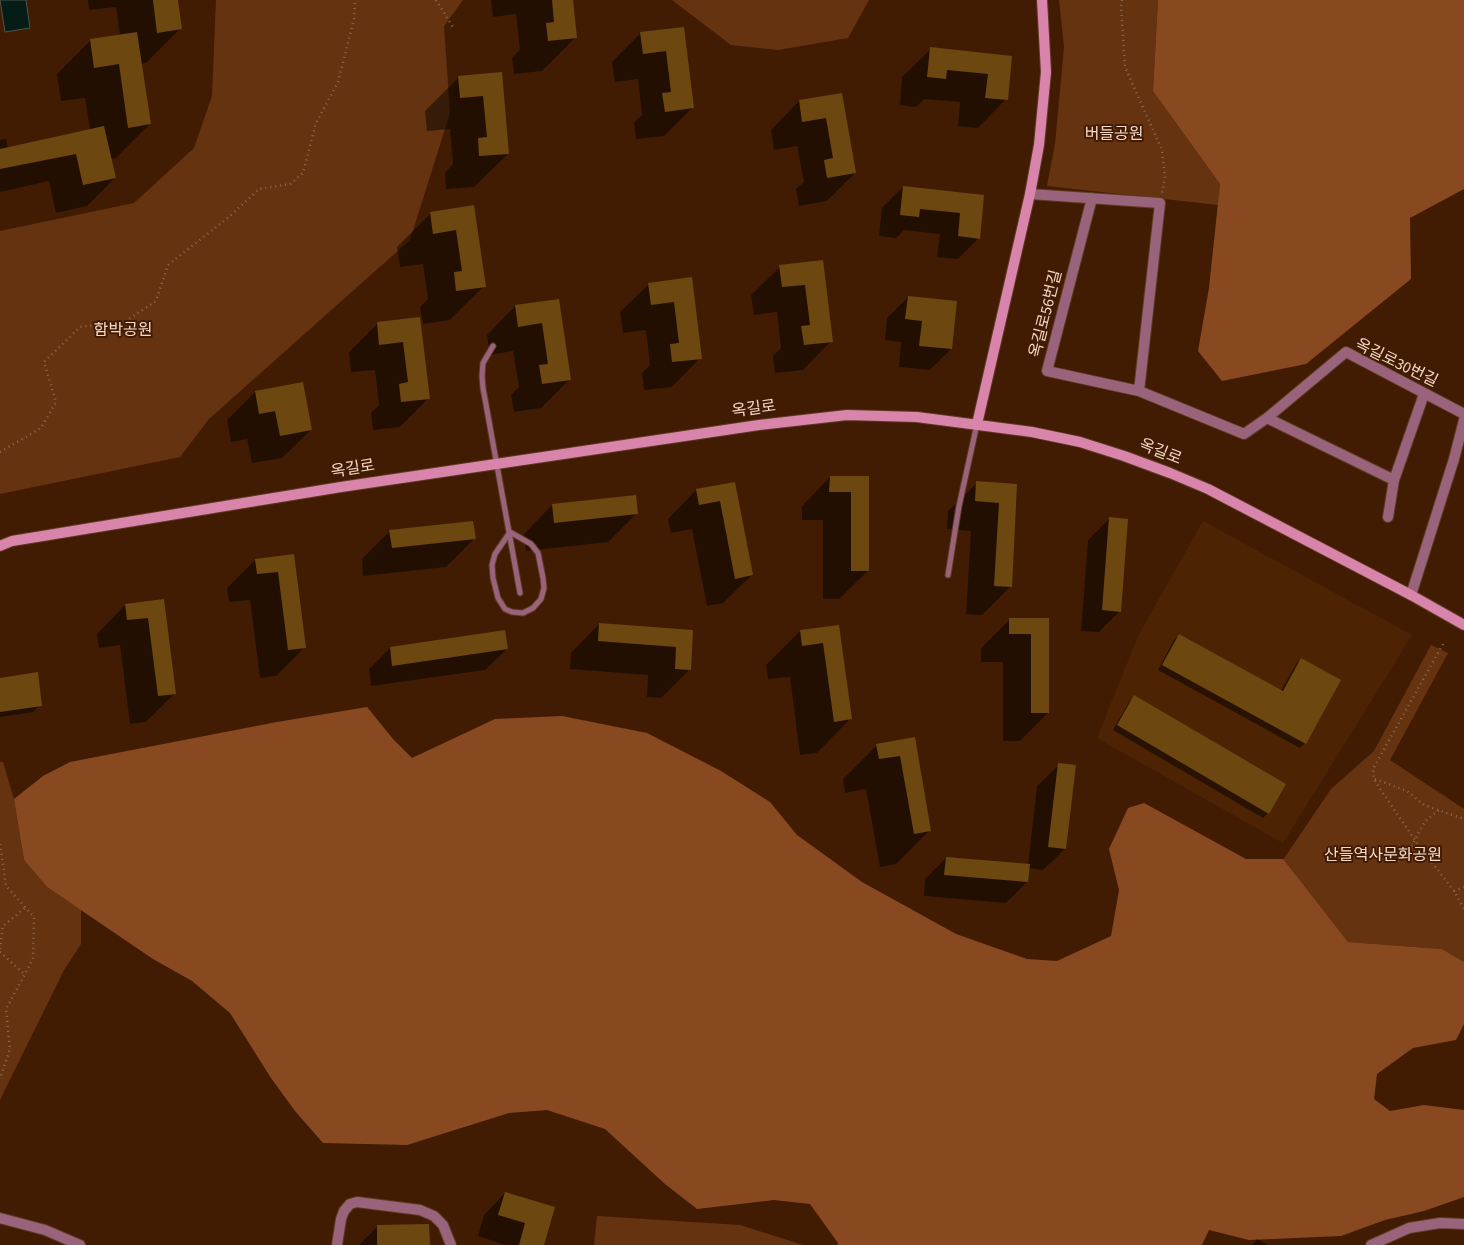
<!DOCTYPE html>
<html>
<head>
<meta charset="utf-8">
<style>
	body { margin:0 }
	canvas { display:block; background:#411c03 }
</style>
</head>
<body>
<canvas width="1464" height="1245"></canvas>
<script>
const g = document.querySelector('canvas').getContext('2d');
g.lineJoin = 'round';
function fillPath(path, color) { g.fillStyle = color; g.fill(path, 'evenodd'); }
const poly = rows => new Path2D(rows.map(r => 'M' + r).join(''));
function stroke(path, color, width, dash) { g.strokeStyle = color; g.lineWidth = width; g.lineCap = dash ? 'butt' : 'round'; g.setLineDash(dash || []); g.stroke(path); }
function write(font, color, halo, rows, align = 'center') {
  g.font = font + ' "Source Sans 3","Noto Sans KR",sans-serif'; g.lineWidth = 4; g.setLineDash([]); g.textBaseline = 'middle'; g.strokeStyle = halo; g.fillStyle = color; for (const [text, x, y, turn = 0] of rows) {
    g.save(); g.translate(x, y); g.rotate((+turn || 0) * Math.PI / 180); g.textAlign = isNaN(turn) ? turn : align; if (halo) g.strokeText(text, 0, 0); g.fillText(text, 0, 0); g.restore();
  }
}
fillPath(poly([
	[1203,521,1412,635,1283,843,1097,738,1138,636]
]), '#4d2304');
fillPath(poly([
	[216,0,463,0,444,26,450,113,410,240,209,419,180,457,0,494,0,231,134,203,194,148,212,96],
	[672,0,869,0,848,38,778,50,731,45],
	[1059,0,1158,0,1153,91,1220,184,1218,205,1047,186,1055,144,1064,47],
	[1431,645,1448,653,1390,760,1464,809,1464,962,1442,949,1348,942,1283,860,1331,789,1374,751],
	[0,762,3,762,14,799,24,860,47,887,81,910,81,944,64,970,0,1100],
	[597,1216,740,1225,803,1245,594,1245]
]), '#65330f');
fillPath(poly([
	[1158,0,1464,0,1464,189,1410,218,1411,279,1306,364,1222,381,1198,351,1209,288,1220,184,1153,91],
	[367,707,393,739,412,758,495,719,562,716,647,733,721,771,770,802,797,835,862,882,956,934,1027,959,1057,961,1111,936,1119,890,1109,849,1128,808,1144,803,1246,859,1283,859,1348,942,1442,949,1464,962,1464,1024,1456,1040,1413,1048,1377,1074,1374,1099,1390,1111,1424,1105,1464,1110,1464,1197,1424,1211,1385,1220,1341,1236,1249,1240,1209,1230,1202,1245,837,1245,838,1243,810,1204,774,1200,697,1209,665,1184,605,1129,547,1110,509,1113,407,1145,323,1143,295,1111,271,1078,230,1013,192,981,153,959,47,887,24,860,14,799,43,776,70,762,277,722]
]), '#884920');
const water = poly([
	[0,0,26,0,30,28,5,32,0,0]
]);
fillPath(water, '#051d16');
stroke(water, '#4d544a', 1);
fillPath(poly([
	[88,0,176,0,180,29,146,63,141,64,150,124,116,158,110,159,115,178,87,206,56,213,49,181,0,192,0,140,6,139,8,148,90,130,85,98,61,101,57,74,91,40,120,36,116,7,89,10],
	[491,0,571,0,576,37,542,71,514,74,512,58,520,50,516,14,493,17],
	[683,28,692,108,664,136,636,139,634,122,642,115,638,79,615,82,612,62,641,33],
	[931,49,1011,57,1006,99,978,128,958,126,960,102,924,99,916,107,900,105,902,77],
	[501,74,508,154,474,187,446,189,445,173,453,164,450,129,427,131,425,111,459,77],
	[841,94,855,173,827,201,799,206,796,189,804,182,797,146,774,150,771,130,799,101],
	[903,187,983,196,979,238,958,259,937,257,940,234,904,230,896,238,879,236,882,208],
	[473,207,484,286,450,320,423,324,420,307,428,299,423,264,400,267,397,247,431,213],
	[822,262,831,341,803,370,775,373,773,356,781,348,777,312,754,315,751,295,780,267],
	[691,279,700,358,672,387,644,390,642,373,650,365,646,330,623,333,620,312,649,284],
	[908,297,951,349,930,370,899,367,901,342,885,340,887,318],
	[558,300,570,379,541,408,514,412,511,395,519,387,513,351,490,355,487,335,515,306],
	[419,319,429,398,400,427,373,430,371,413,379,405,375,370,351,372,349,352,377,324],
	[255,392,311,430,282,458,252,463,247,439,231,442,227,420],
	[830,477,868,478,868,571,839,599,823,599,823,520,802,520,802,506],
	[734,483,752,575,723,603,707,606,692,529,671,533,668,519,696,490],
	[977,483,1016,485,1011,586,982,615,966,614,971,531,947,529,948,511],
	[552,505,637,513,608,542,526,551,524,534],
	[1110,518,1120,611,1099,632,1081,631,1088,540],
	[390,531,474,539,446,567,363,576,362,559],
	[293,555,304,648,276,676,260,678,250,600,229,602,227,588,255,560],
	[163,601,175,693,146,722,130,724,120,645,99,648,97,634,125,605],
	[1010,619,1048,619,1048,713,1020,741,1003,741,1003,662,981,662,981,648],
	[599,624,692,632,689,670,661,698,647,697,648,675,570,669,571,653],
	[838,627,850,719,817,753,800,755,790,677,768,679,766,665,800,631],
	[1179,635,1281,691,1296,664,1301,659,1305,743,1300,748,1158,670,1174,640],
	[390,648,507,649,485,670,371,686,369,669],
	[0,680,40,705,33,712,0,717],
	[1134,697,1268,813,1263,818,1113,730,1129,702],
	[914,739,930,830,896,864,880,867,866,789,845,793,843,779,877,745],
	[1059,765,1065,849,1043,870,1028,868,1027,882,1006,903,924,896,925,879,946,858,1028,865,1037,786],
	[505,1193,543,1245,505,1245,478,1236,484,1215],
	[378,1226,428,1245,359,1245],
	[1257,1239,1268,1245,1252,1245]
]), '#0007');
fillPath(poly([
	[153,0,178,0,182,29,157,33],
	[552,0,573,0,577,38,548,41,546,23,554,22],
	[684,27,694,108,665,112,662,93,671,92,666,51,643,54,640,32],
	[137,32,151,124,128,128,119,64,94,68,90,39],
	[930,47,1012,56,1008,100,985,98,988,74,947,70,946,79,927,77],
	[502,72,509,154,479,156,478,138,487,137,483,96,460,98,458,76],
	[842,93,856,173,827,178,824,160,833,158,826,118,802,122,799,100],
	[104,126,116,178,83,185,76,154,0,169,0,149],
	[903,186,984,195,980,239,958,236,960,213,920,209,919,217,900,215],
	[474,205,486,287,456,291,454,272,462,271,456,230,433,234,430,212],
	[823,260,833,342,804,345,801,326,810,325,805,285,782,287,779,265],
	[692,277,702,359,672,362,670,344,679,343,674,302,651,305,648,283],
	[908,296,957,301,952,349,919,346,922,321,905,319],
	[559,299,571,380,542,384,539,365,548,364,542,323,518,327,515,305],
	[420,317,430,399,401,402,399,384,408,382,403,342,379,345,377,322],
	[303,382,312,430,280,436,275,411,259,414,255,391],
	[830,476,869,476,869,571,851,571,851,492,829,492],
	[976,481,1017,484,1012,587,994,586,999,503,975,501],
	[735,482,753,575,735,579,720,501,699,505,696,489],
	[636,495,638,514,554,523,552,504],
	[1109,517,1128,519,1121,612,1102,610],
	[473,521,476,539,392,548,389,530],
	[294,554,306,648,288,650,278,572,257,574,255,559],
	[164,599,176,694,158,696,148,618,127,620,125,604],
	[1009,618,1049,618,1049,713,1031,713,1031,634,1009,634],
	[599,623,693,630,691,670,675,669,676,647,598,641],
	[839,625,852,719,834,722,823,643,802,646,800,630],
	[505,630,508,649,392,666,390,647],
	[1179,634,1283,691,1301,658,1341,680,1306,744,1162,665],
	[38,672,42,706,0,712,0,678],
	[1134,695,1286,784,1269,814,1117,725],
	[915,737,931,831,914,834,900,756,879,759,876,744],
	[1058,763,1076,765,1066,849,1048,847],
	[946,857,1030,864,1028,882,944,875],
	[505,1192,555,1207,544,1245,519,1245,525,1223,498,1215],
	[429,1224,430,1245,377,1245,377,1225]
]), '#6c4710');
const lane = poly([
	[493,346,483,363,482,376,483,388,520,593],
	[510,532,531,544,538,553,543,578,544,588,541,599,533,608,523,613,512,612,505,609,498,598,493,578,492,565,495,554,510,532],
	[948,575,959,506,977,424]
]);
const street = poly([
	[1030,194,1160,203,1139,391],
	[1092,198,1047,371,1139,391,1244,434,1267,418,1346,352,1464,414],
	[1267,418,1394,480],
	[1388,517,1394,480,1424,394],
	[1411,595,1454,459,1464,420],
	[0,1218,45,1230,80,1245],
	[337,1245,341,1219,344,1211,350,1204,357,1202,420,1210,434,1216,443,1225,451,1245],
	[1371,1245,1409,1228,1440,1223,1464,1224]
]);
const secondary = poly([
	[977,424,1030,194,1039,145,1046,72,1042,0],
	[0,546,12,541,341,487,759,425,847,415,917,417,1032,432,1080,442,1124,456,1170,473,1208,489,1411,595,1464,625]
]);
stroke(lane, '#5e3a22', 7);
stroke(street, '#5e3a22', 12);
stroke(secondary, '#5e3a22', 12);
stroke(poly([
	[436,0,454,29],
	[1122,0,1121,6,1125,67,1162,150,1165,177,1162,193],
	[0,452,41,428,56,402,44,362,80,327,126,321,156,301,168,265,230,216,259,189,290,184,303,173,316,123,338,82,354,19,355,0],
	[1443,644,1373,769,1374,779,1380,789,1415,840,1454,891,1464,909],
	[1375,779,1407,791,1424,805,1464,819],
	[0,844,6,886,34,917,33,959,6,1009,10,1049,0,1078],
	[1398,861,1410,849,1425,821,1439,810],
	[1454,891,1464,887],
	[0,949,3,926,26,907],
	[0,952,24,974]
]), '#8c6a54', 2.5, [1, 4]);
stroke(lane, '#99647b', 5);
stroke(street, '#99647b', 10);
stroke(secondary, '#d984ab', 10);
write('16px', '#f6d8c8', '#411c03', [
	["버들공원",1114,135],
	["함박공원",123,331],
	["산들역사문화공원",1383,856]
]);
write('16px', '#f5d6c5', '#411c03', [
	["옥길로56번길",1047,314,-76],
	["옥길로30번길",1396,364,26],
	["옥길로",754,410,-8],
	["옥길로",1160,453,21],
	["옥길로",353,470,-9]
]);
</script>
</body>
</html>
